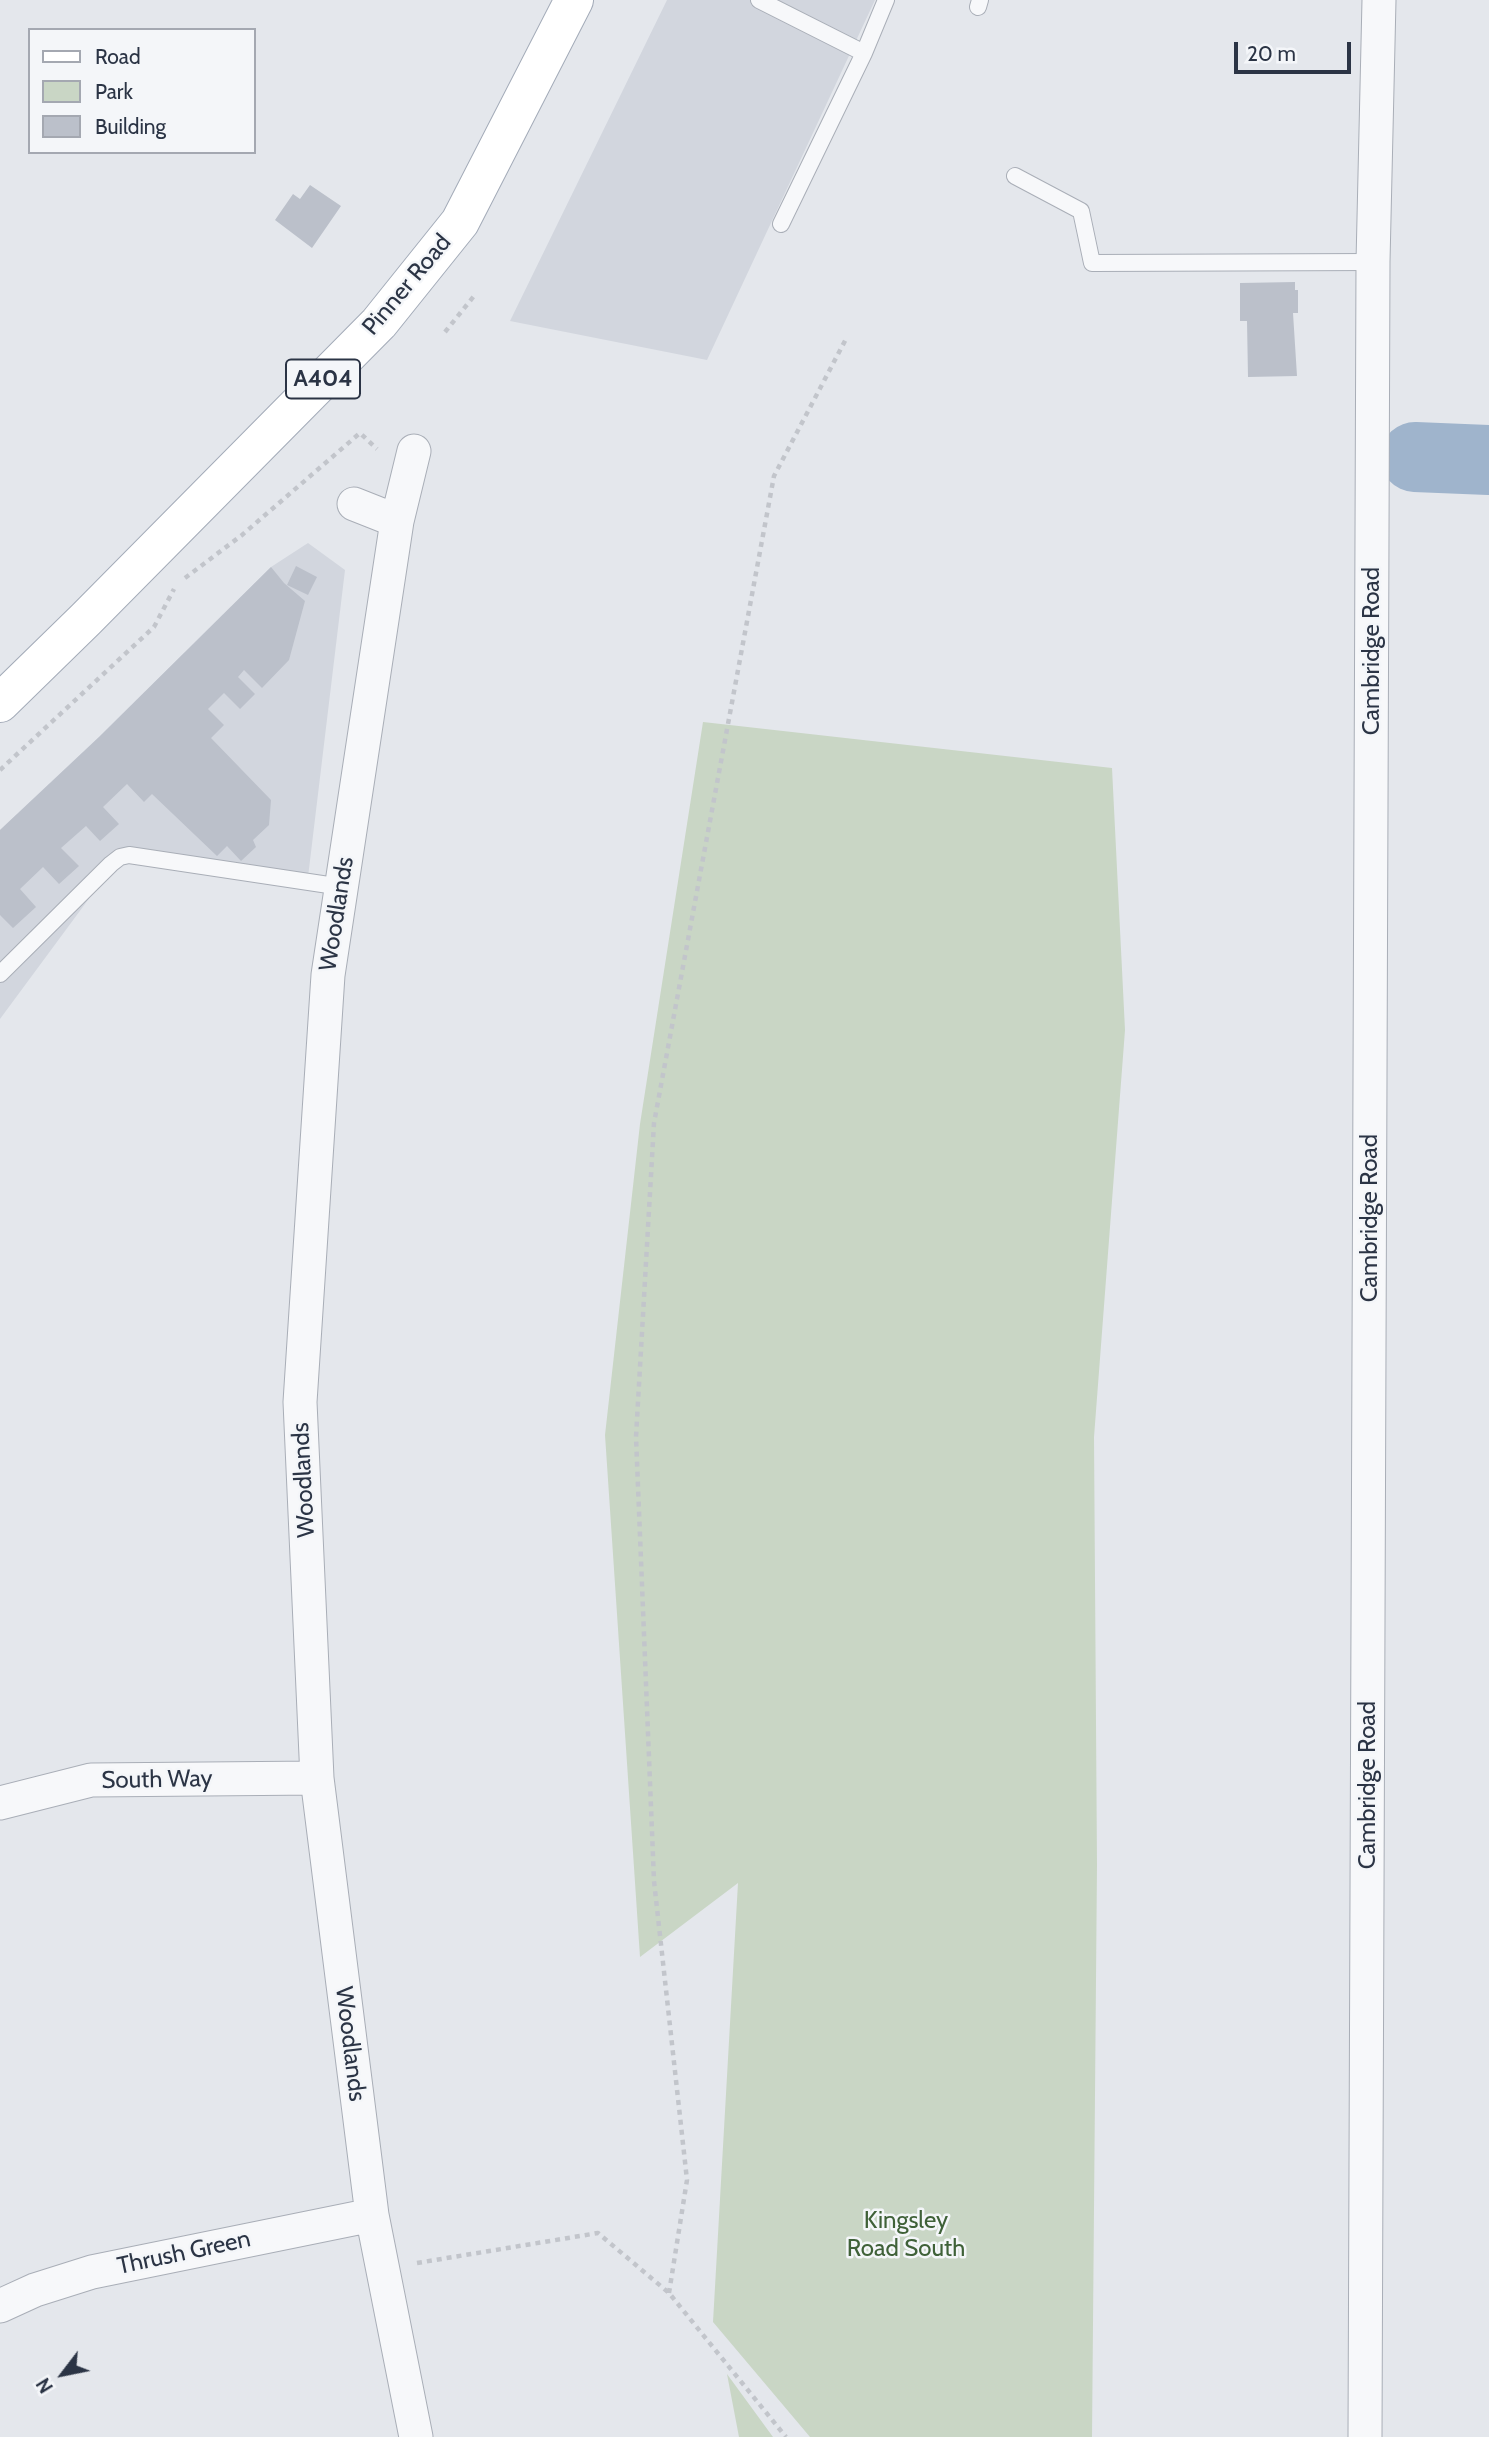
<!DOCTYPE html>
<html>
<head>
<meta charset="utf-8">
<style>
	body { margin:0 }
	#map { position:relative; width:1489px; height:2437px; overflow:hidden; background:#e4e7ec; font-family:Cabin,sans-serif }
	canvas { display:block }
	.legend { position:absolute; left:28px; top:28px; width:228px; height:126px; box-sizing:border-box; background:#f4f6f9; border:2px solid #a4a8b1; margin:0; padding:9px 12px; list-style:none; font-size:21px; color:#2b3445 }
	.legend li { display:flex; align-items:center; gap:14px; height:35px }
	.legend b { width:35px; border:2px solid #a4a8b1 }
	.north { position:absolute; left:28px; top:2339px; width:70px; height:70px; -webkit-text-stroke:5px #f4f6f9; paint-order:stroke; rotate:238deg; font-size:19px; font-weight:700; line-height:28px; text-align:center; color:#2b3445 }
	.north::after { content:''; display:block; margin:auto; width:24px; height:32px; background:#2b3445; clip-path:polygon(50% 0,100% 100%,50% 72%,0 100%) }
	.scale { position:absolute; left:1234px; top:42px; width:117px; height:32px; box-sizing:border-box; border:4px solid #2b3445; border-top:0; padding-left:9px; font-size:21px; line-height:24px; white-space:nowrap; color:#2b3445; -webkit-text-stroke:5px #f4f6f9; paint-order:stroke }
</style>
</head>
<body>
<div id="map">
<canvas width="1489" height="2437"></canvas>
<ul class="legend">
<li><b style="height:9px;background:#fff"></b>Road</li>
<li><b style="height:19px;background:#c9d6c5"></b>Park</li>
<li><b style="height:19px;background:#bbc0ca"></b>Building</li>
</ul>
<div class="north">N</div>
<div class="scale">20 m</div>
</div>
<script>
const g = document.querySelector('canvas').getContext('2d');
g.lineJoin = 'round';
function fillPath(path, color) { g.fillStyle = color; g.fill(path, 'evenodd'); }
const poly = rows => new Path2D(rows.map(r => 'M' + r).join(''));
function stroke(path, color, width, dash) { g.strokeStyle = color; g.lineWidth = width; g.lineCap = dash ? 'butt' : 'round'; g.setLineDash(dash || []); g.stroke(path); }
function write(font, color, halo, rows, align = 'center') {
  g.font = font + ' Cabin,sans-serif'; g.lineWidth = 5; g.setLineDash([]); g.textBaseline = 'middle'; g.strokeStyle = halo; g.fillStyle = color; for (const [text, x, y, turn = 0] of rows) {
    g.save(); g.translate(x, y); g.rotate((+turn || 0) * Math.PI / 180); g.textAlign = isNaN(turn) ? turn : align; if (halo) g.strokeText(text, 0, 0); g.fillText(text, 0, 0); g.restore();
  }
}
fillPath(poly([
	[667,0,875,0,707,360,510,321],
	[308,543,345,570,308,877,116,862,0,1019,0,830,99,737,271,567]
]), '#d2d6de');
fillPath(poly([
	[703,722,1112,768,1125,1030,1094,1437,1097,1865,1092,2437,810,2437,713,2322,738,1883,640,1957,605,1435,640,1124],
	[727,2374,773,2437,739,2437]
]), '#c9d6c5');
stroke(poly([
	[1415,457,1489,460]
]), '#9fb4cc', 70);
fillPath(poly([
	[310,185,341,206,312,248,275,220,293,194,300,199],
	[1295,282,1295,290,1298,290,1298,313,1293,313,1297,376,1248,377,1247,321,1240,321,1240,283],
	[296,566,317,577,308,595,287,585],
	[271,567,284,583,305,601,289,660,262,688,244,670,238,677,255,694,240,709,224,693,208,709,224,725,211,738,271,800,269,825,253,840,256,847,241,861,227,846,217,856,152,794,144,802,127,784,103,807,119,824,100,841,86,826,61,848,79,866,59,884,43,867,20,889,36,907,13,928,0,915,0,830,99,737]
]), '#bbc0ca');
const service = poly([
	[759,0,864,53,886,0],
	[978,7,980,0],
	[1015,176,1081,211,1092,263,1373,262],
	[781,224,864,53],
	[0,974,111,864,120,857,129,855,342,887]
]);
const minor = poly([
	[414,451,397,521,328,975,300,1402,317,1778,372,2215,416,2437],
	[354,504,397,521],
	[0,1803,91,1780,317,1778],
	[0,2306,35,2290,92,2272,372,2215],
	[1365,2437,1373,262,1379,0]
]);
const primary = poly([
	[0,703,86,619,379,323,460,222,574,0]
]);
stroke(service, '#a9aeb7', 18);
stroke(minor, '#a9aeb7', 35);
stroke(primary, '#a3abb8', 40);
stroke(poly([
	[445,332,474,296],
	[185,578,242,535,360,433,377,449],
	[0,770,154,627,174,589],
	[417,2263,598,2233,669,2293,786,2437],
	[669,2293,687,2180,654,1881,636,1437,654,1123,774,476,847,337]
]), '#c2c5cb', 4.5, [5, 5]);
stroke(service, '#f7f8fa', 16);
stroke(minor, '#f7f8fa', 33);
stroke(primary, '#fff', 38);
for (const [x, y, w] of [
	[323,379,74]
]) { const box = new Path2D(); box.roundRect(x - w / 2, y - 19.5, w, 39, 5); g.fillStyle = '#f4f6f9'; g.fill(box); stroke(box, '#2b3445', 2); }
write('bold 23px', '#2b3445', null, [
	["A404",323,379]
]);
write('24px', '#2b3445', '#f4f6f9', [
	["Pinner Road",407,285,-50],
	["Cambridge Road",1372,651,-90],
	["Woodlands",337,914,-81],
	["Cambridge Road",1370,1218,-90],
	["Woodlands",304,1480,-93],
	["South Way",157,1780,-1],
	["Cambridge Road",1368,1785,-90],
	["Woodlands",350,2044,83],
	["Thrush Green",184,2253,-12]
]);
write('24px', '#3f6138', '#f4f6f9', [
	["Kingsley",906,2221],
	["Road South",906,2249]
]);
</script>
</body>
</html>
